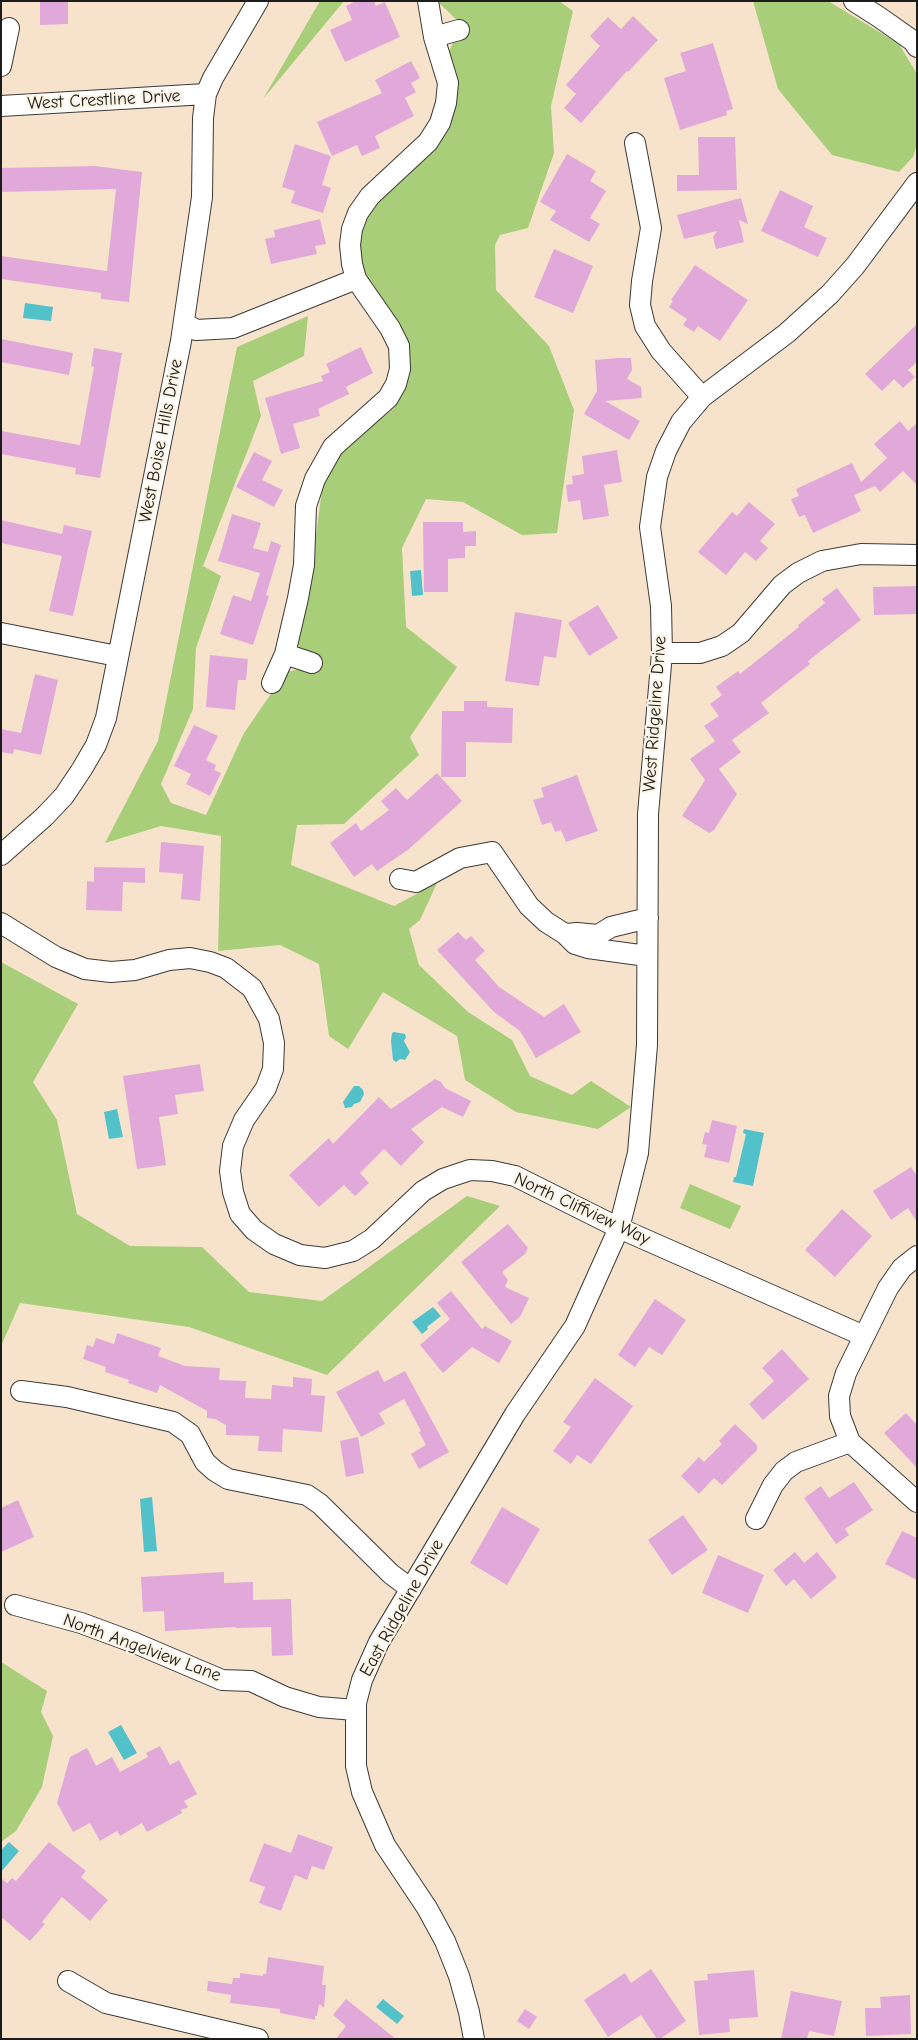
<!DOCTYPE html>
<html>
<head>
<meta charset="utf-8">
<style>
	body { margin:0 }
	#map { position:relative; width:918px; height:2040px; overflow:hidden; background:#f7e3cb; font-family:"Comic Neue",sans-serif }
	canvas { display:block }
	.frame { position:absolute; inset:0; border:2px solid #1c1c1c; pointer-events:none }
</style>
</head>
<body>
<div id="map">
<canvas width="918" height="2040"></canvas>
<div class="frame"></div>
</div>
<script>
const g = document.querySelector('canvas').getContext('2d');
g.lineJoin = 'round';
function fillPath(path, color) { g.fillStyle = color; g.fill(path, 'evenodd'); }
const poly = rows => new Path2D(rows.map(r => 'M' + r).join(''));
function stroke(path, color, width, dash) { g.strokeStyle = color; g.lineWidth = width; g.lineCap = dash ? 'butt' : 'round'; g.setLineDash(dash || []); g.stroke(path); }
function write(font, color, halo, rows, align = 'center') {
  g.font = font + ' "Comic Neue",sans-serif'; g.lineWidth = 4.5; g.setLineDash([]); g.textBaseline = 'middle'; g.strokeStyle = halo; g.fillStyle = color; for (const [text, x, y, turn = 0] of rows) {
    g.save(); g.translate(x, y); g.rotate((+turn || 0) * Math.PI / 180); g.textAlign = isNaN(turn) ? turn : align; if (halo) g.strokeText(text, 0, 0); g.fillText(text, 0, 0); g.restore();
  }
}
fillPath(poly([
	[320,1,344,1,263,99],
	[437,1,559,1,573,11,551,106,554,153,528,228,500,235,495,245,496,290,549,346,574,410,557,533,522,535,463,502,426,499,402,548,406,627,457,667,410,737,419,755,344,824,297,825,291,865,394,906,437,883,420,920,409,929,419,965,468,1012,512,1040,530,1076,572,1095,591,1081,631,1107,598,1129,516,1112,465,1080,457,1036,383,992,348,1049,329,1036,319,964,280,945,218,951,221,836,161,826,105,843,158,741,237,347,308,316,304,356,253,381,261,416,203,566,221,576,196,648,193,709,161,784,171,803,206,815,244,733,286,672,311,667,303,651,294,641,310,581,323,482,341,451,393,409,410,375,407,343,390,311,365,274,359,247,362,224,375,204,429,155,451,126,457,87,448,53,462,25],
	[753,1,828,1,899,44,917,74,917,144,913,157,899,172,832,155,778,89],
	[1,962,78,1004,33,1082,57,1120,77,1214,130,1246,202,1247,249,1292,322,1301,467,1196,500,1206,327,1375,189,1327,20,1303,1,1346],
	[690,1184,741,1206,730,1229,680,1208],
	[1,1662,47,1691,41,1712,53,1736,42,1787,16,1831,1,1842]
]), '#a8ce79');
fillPath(poly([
	[25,303,53,307,51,321,23,318],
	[421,570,423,595,412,596,410,571],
	[394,1032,405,1034,406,1037,404,1041,410,1052,405,1060,400,1059,396,1062,393,1060,391,1041,392,1033],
	[354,1086,359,1086,363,1090,364,1094,360,1102,354,1104,352,1107,345,1108,343,1102],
	[117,1109,123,1137,109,1139,104,1112],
	[744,1129,764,1133,753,1186,733,1182,734,1177,736,1177,746,1134,743,1133],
	[433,1307,441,1316,427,1327,428,1329,422,1334,412,1322],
	[152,1497,157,1551,144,1552,140,1499],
	[121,1725,137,1753,124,1760,108,1732],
	[9,1842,19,1851,1,1872,1,1850],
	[383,1999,404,2016,397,2024,376,2007]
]), '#53c1c9');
fillPath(poly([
	[40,1,68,1,68,24,40,25],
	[356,1,374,1,376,6,385,2,400,37,345,62,330,30,352,20,346,6],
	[633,16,658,40,628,72,627,71,581,123,564,108,576,94,566,85,600,46,590,36,608,17,621,29],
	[713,43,733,109,726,111,727,115,680,130,664,78,686,71,680,53],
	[411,61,420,78,411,83,416,92,405,98,414,116,375,136,380,148,362,156,357,145,332,156,317,122,382,93,375,80],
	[698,137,735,137,737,190,677,191,677,175,699,175],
	[295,144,331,156,322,185,331,188,323,213,291,203,295,191,282,187],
	[567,154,596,171,590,181,606,191,590,218,600,224,589,242,550,220,556,211,540,202],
	[95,166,142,172,129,302,101,299,101,293,1,279,1,256,107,271,116,189,1,192,1,168],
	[780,190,813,206,804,227,827,238,818,257,761,231],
	[741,198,748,224,739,220,744,242,716,249,713,237,717,231,684,239,677,215],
	[320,219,326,244,315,246,317,254,271,264,265,239,275,237,274,230],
	[554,249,593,266,573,313,534,297],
	[695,265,748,300,720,341,698,326,694,332,683,325,687,319,669,307,673,301,671,300],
	[917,324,917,362,908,370,915,377,903,388,894,379,882,391,865,374],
	[1,339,73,353,69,375,1,362],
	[361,347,373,373,346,387,349,394,318,409,320,416,293,424,300,448,281,454,265,398,323,381,321,376,330,372,326,364],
	[94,348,122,353,100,478,75,474,76,468,1,454,1,431,80,445,94,367,91,366],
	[618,358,631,358,632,370,627,379,641,387,642,398,605,401,640,421,629,440,584,414,597,391,595,360],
	[900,421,908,431,917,423,917,485,903,471,880,492,875,486,854,495,861,511,813,533,805,515,799,517,791,499,799,496,796,489,852,463,861,482,887,458,874,444],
	[617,450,622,482,604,485,609,516,583,520,580,500,568,502,566,485,573,484,572,476,584,474,582,456],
	[254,452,272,461,262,480,283,490,274,507,236,487],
	[749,502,775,524,760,541,768,548,756,561,745,552,726,575,698,552,732,512,737,516],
	[232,514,261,523,253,548,268,552,271,541,281,545,266,595,269,596,253,645,220,634,233,595,251,601,260,573,218,561],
	[1,520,62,534,64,525,92,531,73,616,49,611,62,556,1,543],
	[423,522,463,522,463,532,476,531,476,546,465,546,465,558,448,559,448,592,424,592],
	[917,586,917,614,874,615,873,587],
	[837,588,861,620,808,661,810,664,761,703,769,713,732,740,741,752,719,769,737,794,714,830,709,833,682,816,705,780,690,759,715,741,704,726,719,716,710,704,722,695,716,687,738,671,740,674,799,627,798,625,825,603,822,599],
	[598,605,618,638,589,656,568,623],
	[515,612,562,620,556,658,544,656,539,686,505,681],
	[210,655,248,659,246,680,238,680,235,710,206,707],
	[35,674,58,680,41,755,14,749,13,754,1,752,1,729,21,733],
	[464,701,487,701,487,707,513,708,512,743,466,742,466,777,441,777,442,711,464,711],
	[194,725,218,736,206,760,216,765,214,770,221,773,210,796,186,784,191,774,174,766],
	[437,773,462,801,409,849,377,871,372,864,354,877,330,843,356,823,361,831,389,810,381,801,396,788,407,800],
	[577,775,598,831,566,842,561,830,555,832,551,822,542,825,533,800,544,797,541,788],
	[161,842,204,846,200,901,181,899,183,874,159,872],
	[94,867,145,868,145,883,123,882,122,911,86,910,87,881,94,882],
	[458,932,466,940,471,936,485,951,475,960,499,987,544,1017,564,1004,581,1032,536,1058,520,1031,494,1012,437,950],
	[200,1064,204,1091,175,1095,178,1114,159,1117,166,1165,137,1169,123,1076],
	[435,1079,441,1082,445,1088,471,1101,463,1117,442,1107,411,1129,424,1142,401,1166,384,1149,360,1173,369,1183,355,1196,344,1185,319,1207,289,1175,329,1138,333,1144,379,1097,391,1109],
	[712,1120,737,1126,729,1163,704,1157,707,1145,702,1144,705,1132,709,1133],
	[911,1167,917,1176,917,1222,908,1208,891,1220,873,1191],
	[842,1209,872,1236,835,1277,805,1250],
	[508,1224,528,1248,525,1254,502,1272,508,1280,505,1287,529,1298,520,1317,511,1324,461,1262],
	[451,1291,482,1329,485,1326,512,1341,499,1363,472,1347,443,1373,420,1345,450,1319,437,1303],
	[655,1299,686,1320,662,1355,649,1347,635,1367,618,1355],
	[117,1333,161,1348,158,1356,185,1366,220,1368,219,1380,246,1381,245,1398,271,1399,272,1385,293,1387,293,1377,312,1379,311,1395,325,1396,322,1432,283,1429,282,1452,258,1451,259,1436,226,1435,226,1425,215,1419,207,1418,207,1411,160,1385,157,1393,128,1383,129,1380,105,1372,106,1367,83,1359,87,1345,93,1347,96,1338,114,1344],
	[782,1349,809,1379,763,1420,749,1404,774,1381,762,1368],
	[378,1370,384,1382,405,1371,449,1452,419,1469,411,1454,426,1445,419,1432,421,1431,404,1399,379,1413,385,1424,361,1437,336,1392],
	[595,1378,633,1406,591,1464,577,1455,571,1464,553,1451,571,1427,563,1422],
	[906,1413,917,1425,917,1468,884,1433],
	[735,1424,757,1445,757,1450,722,1485,714,1478,699,1494,681,1476,699,1457,704,1462,722,1444,719,1441],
	[358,1437,364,1473,346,1477,340,1441],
	[854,1482,873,1510,845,1529,849,1535,836,1544,804,1498,821,1486,829,1498],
	[18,1500,34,1537,1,1552,1,1508],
	[502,1507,540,1529,507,1585,470,1563],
	[683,1515,708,1550,672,1575,648,1540],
	[902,1531,917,1538,917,1580,885,1564],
	[795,1552,804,1563,817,1552,837,1577,811,1599,794,1579,786,1586,773,1570],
	[718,1555,764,1575,748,1613,702,1593],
	[224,1572,224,1583,253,1582,253,1600,291,1599,293,1655,272,1656,271,1627,236,1628,236,1627,165,1631,164,1611,143,1612,141,1577],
	[160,1746,170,1765,179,1760,197,1794,184,1801,188,1807,181,1810,182,1813,147,1832,142,1823,120,1836,117,1831,100,1841,90,1823,73,1832,57,1803,70,1757,87,1748,96,1766,112,1757,120,1772,148,1757,146,1753],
	[298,1834,333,1847,324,1870,312,1866,307,1880,295,1875,281,1911,259,1903,265,1887,249,1881,264,1843,291,1853],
	[49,1842,86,1871,81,1877,108,1900,90,1921,62,1897,42,1922,45,1924,30,1941,1,1917,1,1878,7,1883,12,1878,16,1881],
	[268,1957,324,1966,322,1985,326,1985,324,2008,319,2004,317,2016,315,2016,315,2020,280,2013,280,2009,230,2003,231,1995,207,1991,208,1981,232,1984,233,1978,240,1978,240,1973,263,1976,263,1974,266,1974],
	[651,1969,686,2021,660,2039,657,2039,641,2015,608,2037,584,2000,625,1973,631,1983],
	[754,1970,758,2017,729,2019,730,2032,699,2035,694,1981,708,1980,707,1974],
	[791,1991,842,2001,834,2036,809,2031,807,2039,781,2039],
	[910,1995,911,2034,866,2036,865,2008,881,2008,880,1997],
	[346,1999,396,2039,336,2039,346,2026,333,2015],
	[525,2009,537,2017,529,2029,517,2021]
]), '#e1a9da');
const minor = poly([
	[854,1,879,17,913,41,917,47],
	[434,37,459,30],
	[1,66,9,28],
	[1,106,206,94],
	[635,143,651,228,642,281,640,305,645,326,661,351,702,397],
	[184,323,196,330,233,328,356,279],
	[1,633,117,656],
	[662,653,700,653,722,646,741,633,782,585,798,573,822,561,861,554,917,555],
	[285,654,312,663],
	[272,683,285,654,298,598,304,565,306,506,315,479,333,447,388,398,396,384,400,369,399,346,390,328,356,279,352,264,350,245,352,229,358,213,370,196,428,142,440,123,446,103,448,83,434,37,428,1],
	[1,855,44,817,64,796,82,769,96,745,106,718,181,341,202,197,203,118,206,94,213,78,258,1],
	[400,879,416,882,460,858,492,852,529,906,546,922,565,934,575,944,588,948,647,956],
	[1,923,56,957,85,969,111,972,135,970,169,960,190,958,210,962,226,968,252,988,269,1019,274,1043,273,1069,266,1088,244,1120,233,1146,230,1171,233,1192,240,1214,254,1230,274,1244,300,1255,325,1258,353,1251,372,1239,423,1191,443,1179,470,1170,492,1171,515,1176,619,1228,864,1336],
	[567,934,577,933,598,935,611,927,648,918],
	[917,1256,902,1268,888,1288,846,1373,839,1396,840,1416,850,1442,917,1502],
	[21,1391,67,1397,173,1422,190,1434,205,1462,215,1471,228,1479,307,1495,320,1504,391,1574,411,1589],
	[756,1519,773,1485,784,1471,796,1462,850,1442],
	[15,1605,81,1623,135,1643,222,1680,251,1681,285,1697,319,1707,355,1710],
	[68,1981,106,2003,258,2039],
	[474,2039,469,2012,459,1976,445,1941,427,1908,385,1845,362,1792,356,1766,356,1703,362,1680,379,1642,515,1414,575,1326,619,1228,638,1153,647,1045,648,814,662,653,661,606,650,527,657,477,666,451,681,422,702,397,787,333,830,294,855,266,917,183]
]);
stroke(minor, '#3d3a36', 22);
stroke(minor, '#fff', 20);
write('18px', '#1c1c1c', '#fcf5e5', [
	["West Crestline Drive",104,100,-3],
	["West Boise Hills Drive",161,441,-79],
	["West Ridgeline Drive",655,714,-86],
	["North Cliffview Way",582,1209,25],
	["East Ridgeline Drive",402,1608,-61],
	["North Angelview Lane",142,1648,20]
]);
</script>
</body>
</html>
